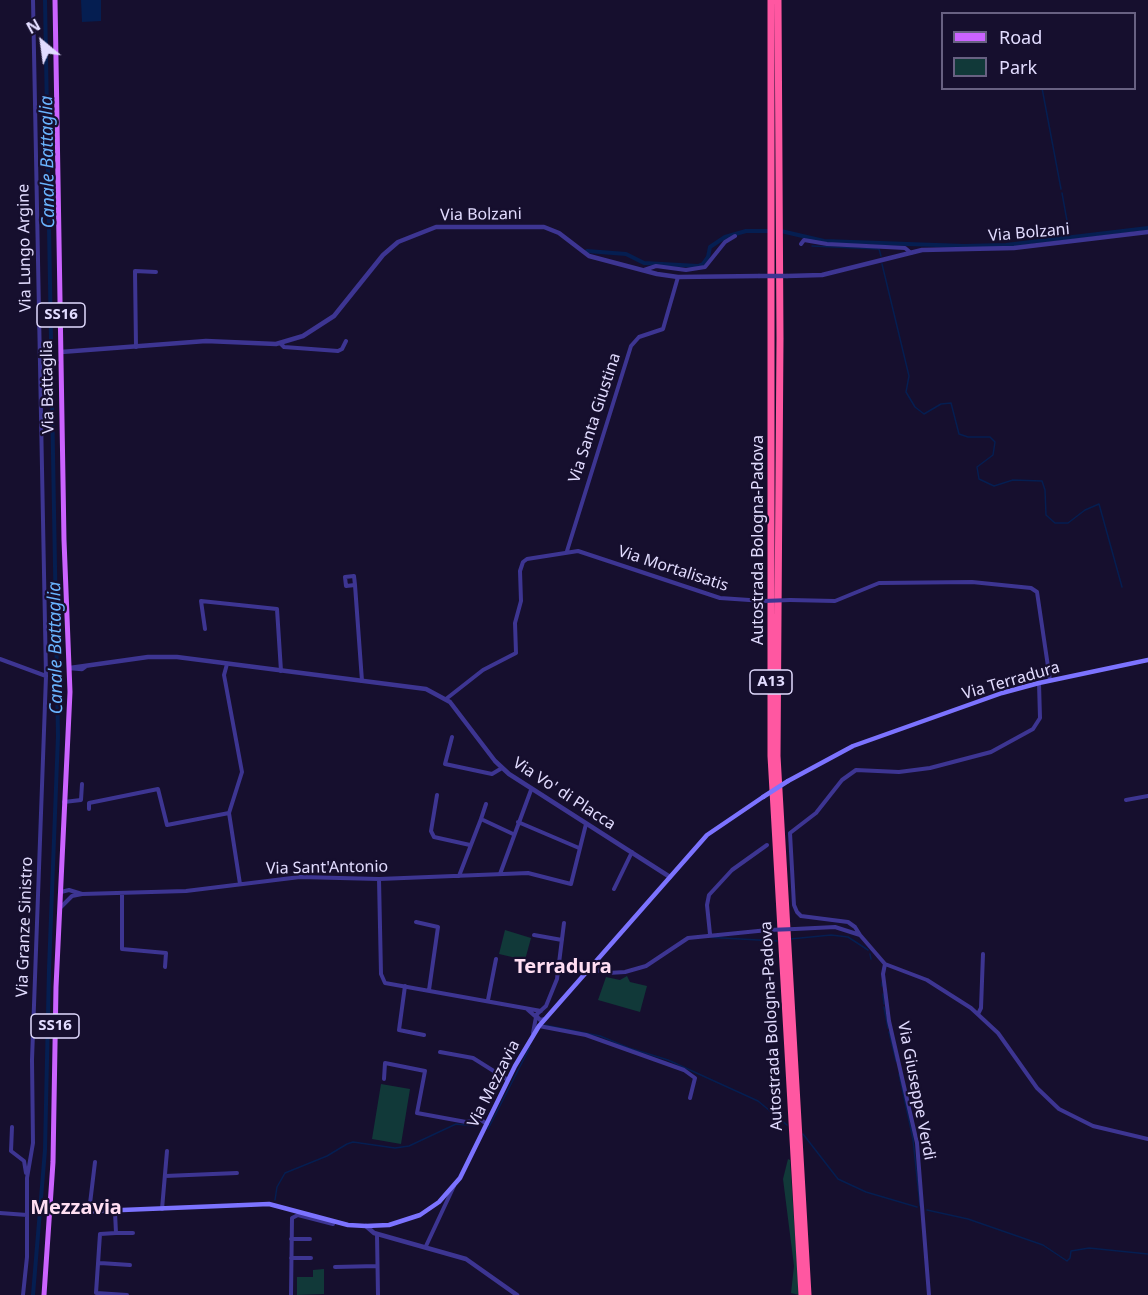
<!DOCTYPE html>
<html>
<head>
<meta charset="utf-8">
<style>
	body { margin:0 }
	#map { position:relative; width:1148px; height:1295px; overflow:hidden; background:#160f2e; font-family:"Noto Sans",sans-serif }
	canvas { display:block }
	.legend { position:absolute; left:941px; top:12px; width:195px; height:78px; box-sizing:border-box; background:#160f2e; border:2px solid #686182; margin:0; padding:8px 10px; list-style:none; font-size:18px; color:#e2dcff }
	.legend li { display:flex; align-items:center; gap:12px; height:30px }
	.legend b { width:30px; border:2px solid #686182 }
	.north { position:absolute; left:12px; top:12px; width:60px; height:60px; -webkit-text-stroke:4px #160f2e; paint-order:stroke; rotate:331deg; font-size:16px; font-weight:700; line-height:24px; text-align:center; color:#e2dcff }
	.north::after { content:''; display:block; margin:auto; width:21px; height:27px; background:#e2dcff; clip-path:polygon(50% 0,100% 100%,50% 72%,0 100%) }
</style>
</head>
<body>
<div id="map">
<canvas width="1148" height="1295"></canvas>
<ul class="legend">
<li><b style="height:8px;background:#cb63ff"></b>Road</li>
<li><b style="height:16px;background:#113939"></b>Park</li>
</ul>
<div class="north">N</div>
</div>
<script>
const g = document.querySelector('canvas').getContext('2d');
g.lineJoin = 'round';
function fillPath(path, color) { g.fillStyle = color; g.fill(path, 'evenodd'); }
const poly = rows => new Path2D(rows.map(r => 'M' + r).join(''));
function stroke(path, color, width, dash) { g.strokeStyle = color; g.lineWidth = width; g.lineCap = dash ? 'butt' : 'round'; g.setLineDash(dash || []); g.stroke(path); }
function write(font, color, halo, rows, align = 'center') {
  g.font = font + ' "Noto Sans",sans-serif'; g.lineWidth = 4.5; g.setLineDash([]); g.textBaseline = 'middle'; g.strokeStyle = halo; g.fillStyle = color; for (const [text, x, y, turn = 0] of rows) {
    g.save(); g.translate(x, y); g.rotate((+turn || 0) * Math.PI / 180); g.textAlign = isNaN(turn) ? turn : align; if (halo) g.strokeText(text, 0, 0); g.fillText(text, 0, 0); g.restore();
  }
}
fillPath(poly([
	[505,930,531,938,525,960,499,954],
	[627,976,630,982,647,986,640,1012,598,1000,606,977,620,980],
	[381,1084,410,1089,401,1144,372,1139],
	[788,1159,790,1160,799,1295,791,1293,794,1266,783,1179],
	[324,1269,324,1294,297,1295,297,1277,313,1277,313,1270]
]), '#113939');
fillPath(poly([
	[81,0,101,0,101,21,82,22]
]), '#051e51');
stroke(poly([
	[1042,88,1061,189],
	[1062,193,1069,232],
	[1070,235,1070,238],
	[812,246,879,249,881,256],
	[882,264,909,376,906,392,915,407,924,414,941,404,951,403,959,434,968,437,990,437,995,442,993,455,977,467,979,479,994,486,1013,480,1042,481,1045,490,1046,515,1055,523,1068,523,1085,510,1099,504,1122,587],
	[704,937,777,941],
	[790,939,831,935,848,937,868,950],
	[870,954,871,959],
	[882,982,882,986],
	[883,994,884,1004],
	[884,1007,888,1028],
	[545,1025,600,1036,629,1048,668,1060,758,1101,787,1125],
	[889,1032,896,1061],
	[899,1074,913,1139,920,1206],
	[488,1129,530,1047],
	[803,1134,838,1179,866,1192,917,1207],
	[275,1200,277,1187,285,1173,327,1156,347,1144,353,1142,395,1148,409,1146,456,1124,475,1126],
	[927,1210,968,1219,1043,1245,1067,1261,1070,1258,1071,1251,1089,1248,1148,1254]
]), '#051e51', 1.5);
stroke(poly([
	[781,231,824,241,964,246,1006,245,1148,228],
	[587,251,626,254,644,263,698,266,703,264,708,257,710,247,725,237,746,231,768,231],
	[33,1295,45,1150,49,969,58,736,45,0]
]), '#051e51', 4);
stroke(poly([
	[801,244,804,240,827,244,905,248,911,253],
	[644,270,656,266,686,270,705,267,725,242,735,236],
	[280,343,284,347,338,351,342,349,346,341],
	[136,347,135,271,156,272],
	[567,551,631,346,639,337,663,329,678,277],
	[355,585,346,586,345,577,354,576,355,585,362,681],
	[790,600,835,601,879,583,972,582,1031,588,1037,592,1050,680],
	[205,629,201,601,277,609,281,671],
	[0,659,46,676],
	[227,664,224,675,242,772,229,813,240,884],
	[446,699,483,670,516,653,515,623,521,601,520,571,523,562,527,559,578,551,720,598,764,601],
	[452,737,445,764,492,774,502,768],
	[437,795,431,831,434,837,470,845],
	[1126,800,1148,796],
	[64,802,81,800,82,784],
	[89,809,89,803,158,789,167,825,229,813],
	[481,819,486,804],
	[518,822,579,848],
	[500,874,531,790],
	[459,876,481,819,513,834],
	[379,879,381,974,385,983,541,1011],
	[614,889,632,852],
	[61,892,69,890,82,894],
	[122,893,122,949,166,953,165,967],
	[60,908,72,896,82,894,186,891,300,877,379,879,528,873,571,884,586,824],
	[416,922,438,927,429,990],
	[795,929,835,927,860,935,885,964,927,980,971,1008,998,1033,1037,1088,1059,1109,1093,1126,1148,1139],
	[710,934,707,905,709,895,732,870,767,845],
	[534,935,562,940],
	[860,935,855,927,848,922,801,916,797,912,794,905,790,833,816,813,842,780,856,770,899,772,930,768,991,752,1033,729,1040,718,1039,683],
	[885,964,883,974,889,1021,917,1143,929,1295],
	[590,968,608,973,625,972,646,966,688,938,768,930],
	[559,969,587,972],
	[405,986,399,1030,424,1035],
	[488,1000,496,959],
	[527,1009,536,1017,533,1033],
	[978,1014,981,1008,983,954],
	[545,1019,540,1020,536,1015,546,1006,557,979,564,923],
	[539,1026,586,1035,684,1070,695,1078,690,1098],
	[440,1052,473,1058,508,1080],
	[384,1079,385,1063,425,1071,417,1113,466,1122,481,1120,487,1124],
	[12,1127,11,1151,24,1161,26,1173],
	[165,1176,237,1173],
	[162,1209,167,1151],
	[89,1212,95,1162],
	[115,1212,116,1233,100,1234,96,1293,127,1295],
	[0,1213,27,1215],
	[116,1233,133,1233],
	[377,1234,378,1295],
	[291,1239,310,1239],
	[426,1246,454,1186],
	[291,1258,311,1258],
	[100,1263,130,1265],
	[335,1267,377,1266],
	[23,1295,27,1257,27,1178,33,1143,32,1060,46,676,33,0],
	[291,1295,292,1218,298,1215,333,1224]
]), '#3d3592', 4);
stroke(poly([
	[787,276,822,275,922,250,1014,248,1148,232],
	[61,352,206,341,276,344,303,336,334,316,383,255,398,242,436,227,544,227,559,233,589,256,657,274,678,277,759,276],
	[70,668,148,657,177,657,426,689,450,702,495,761,509,774,670,877],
	[70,668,82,669,86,666],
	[366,1226,374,1233,466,1259,517,1295]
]), '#3d3592', 4.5);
stroke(poly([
	[788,781,853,746,1002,693,1039,683,1148,660],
	[49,1213,269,1204,348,1225,366,1226,389,1225,420,1215,439,1202,460,1178,515,1066,539,1026,707,835,763,797]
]), '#7c73ff', 4.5);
stroke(poly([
	[44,1295,53,1162,56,987,70,692,64,540,55,0]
]), '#cb63ff', 5);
stroke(poly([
	[771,0,771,756,802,1295],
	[778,0,780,338,777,756,808,1295]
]), '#ff57a1', 7);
stroke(poly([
	[764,601,790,600],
	[768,930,795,929]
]), '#3d3592', 4);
stroke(poly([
	[759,276,787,276]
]), '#3d3592', 4.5);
stroke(poly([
	[763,797,788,781]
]), '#7c73ff', 4.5);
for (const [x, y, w] of [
	[61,315,48],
	[771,682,42],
	[55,1026,48]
]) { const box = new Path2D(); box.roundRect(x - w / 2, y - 12, w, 24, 4.5); g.fillStyle = '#160f2e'; g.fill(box); stroke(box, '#e2dcff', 1.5); }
write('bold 15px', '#e2dcff', null, [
	["SS16",61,315],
	["A13",771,682],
	["SS16",55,1026]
]);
write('16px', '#e2dcff', '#160f2e', [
	["Via Bolzani",481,215,-1],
	["Via Bolzani",1029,233,-5],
	["Via Lungo Argine",25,248,-91],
	["Via Battaglia",48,387,-91],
	["Via Santa Giustina",595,418,-72],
	["Autostrada Bologna-Padova",758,540,-90],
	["Via Mortalisatis",673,569,18],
	["Via Terradura",1011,681,-16],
	["Via Vo' di Placca",564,794,33],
	["Via Sant'Antonio",327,868,-1],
	["Via Granze Sinistro",25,927,-88],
	["Autostrada Bologna-Padova",772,1026,-93],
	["Via Mezzavia",494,1084,-63],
	["Via Giuseppe Verdi",916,1091,79]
]);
write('italic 18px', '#6ab4ff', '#160f2e', [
	["Canale Battaglia",48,162,-91],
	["Canale Battaglia",56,648,-91]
]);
write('bold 20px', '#ffdef2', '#160f2e', [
	["Terradura",563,967],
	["Mezzavia",76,1208]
]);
</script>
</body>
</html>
